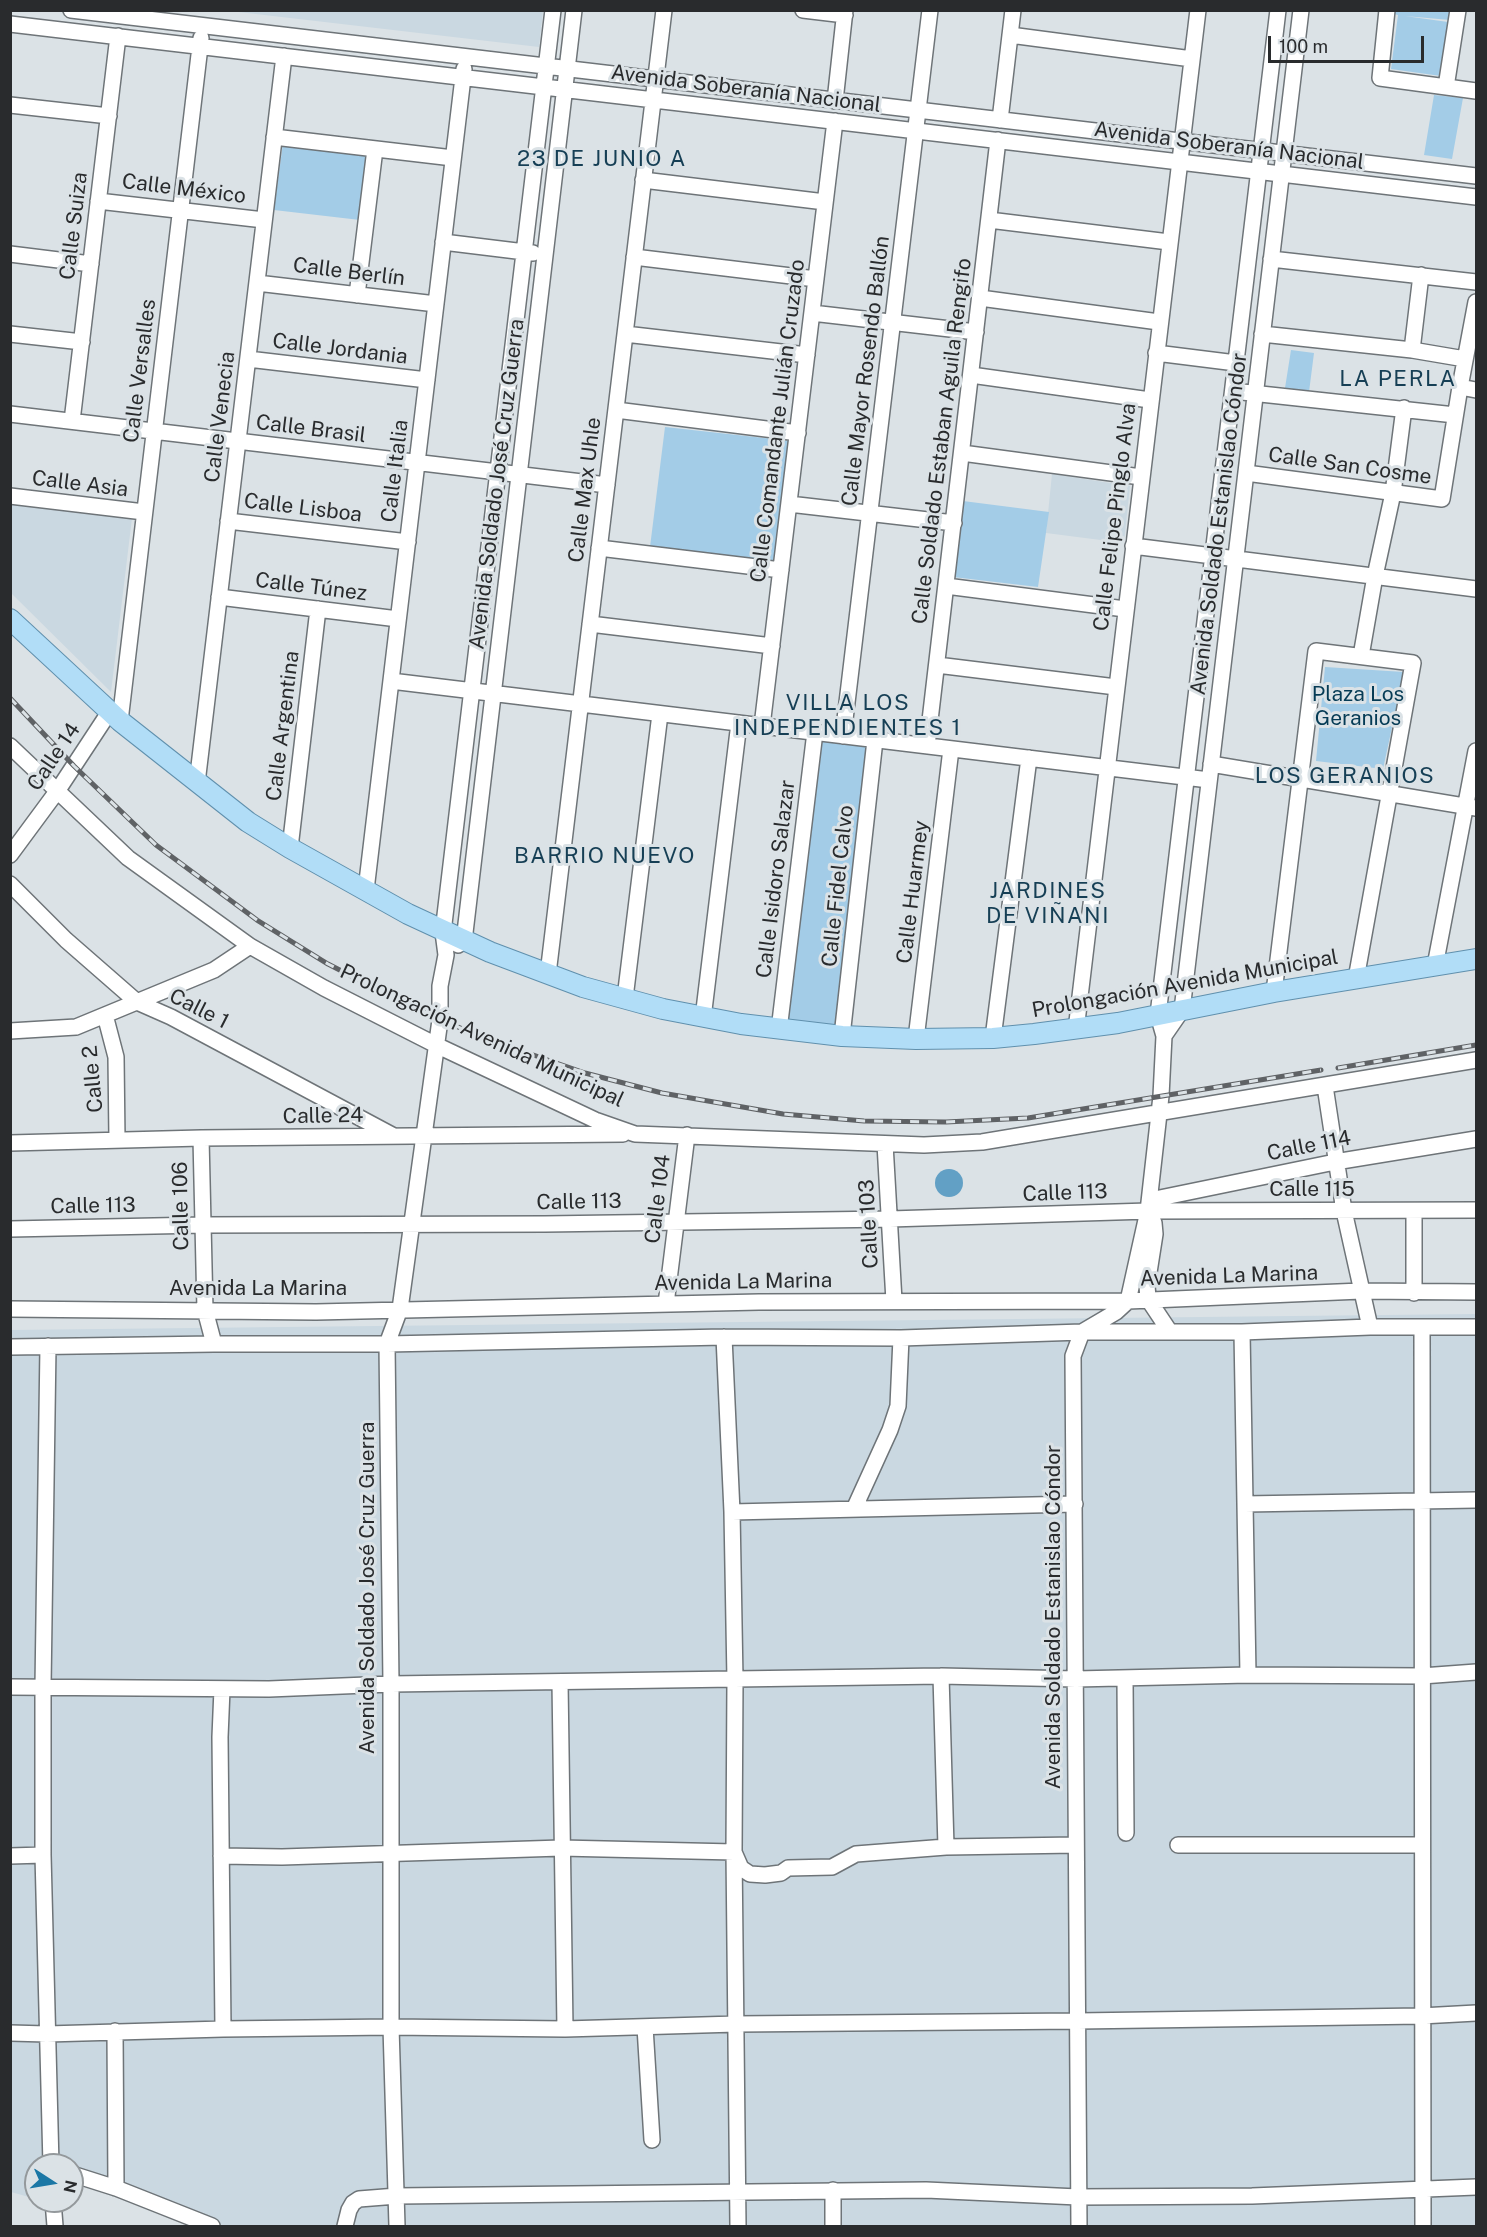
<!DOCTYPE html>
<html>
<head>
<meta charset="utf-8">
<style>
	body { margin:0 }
	#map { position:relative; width:1487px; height:2237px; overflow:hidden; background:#dbe2e6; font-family:"Public Sans",sans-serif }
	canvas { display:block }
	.frame { position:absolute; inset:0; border:12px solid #292b2d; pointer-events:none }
	.north { position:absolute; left:24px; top:2153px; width:60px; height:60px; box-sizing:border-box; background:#dbe2e6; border:2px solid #94999c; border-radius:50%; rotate:102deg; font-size:16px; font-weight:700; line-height:24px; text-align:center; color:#292b2d }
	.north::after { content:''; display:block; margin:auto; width:21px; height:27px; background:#1b77a5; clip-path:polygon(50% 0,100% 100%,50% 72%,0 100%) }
	.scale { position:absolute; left:1268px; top:36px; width:156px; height:27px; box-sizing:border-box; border:3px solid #292b2d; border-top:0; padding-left:8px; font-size:18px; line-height:21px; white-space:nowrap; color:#292b2d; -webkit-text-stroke:4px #dbe2e6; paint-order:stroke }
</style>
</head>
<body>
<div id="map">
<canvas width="1487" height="2237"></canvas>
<div class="frame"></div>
<div class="north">N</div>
<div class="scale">100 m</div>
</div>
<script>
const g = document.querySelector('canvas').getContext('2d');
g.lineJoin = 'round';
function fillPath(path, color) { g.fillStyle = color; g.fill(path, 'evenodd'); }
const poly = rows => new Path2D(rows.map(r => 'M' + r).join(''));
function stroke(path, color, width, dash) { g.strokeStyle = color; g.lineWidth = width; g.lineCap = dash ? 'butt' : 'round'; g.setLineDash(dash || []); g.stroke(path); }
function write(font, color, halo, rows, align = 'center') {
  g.font = font + ' "Public Sans",sans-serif'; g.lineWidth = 6; g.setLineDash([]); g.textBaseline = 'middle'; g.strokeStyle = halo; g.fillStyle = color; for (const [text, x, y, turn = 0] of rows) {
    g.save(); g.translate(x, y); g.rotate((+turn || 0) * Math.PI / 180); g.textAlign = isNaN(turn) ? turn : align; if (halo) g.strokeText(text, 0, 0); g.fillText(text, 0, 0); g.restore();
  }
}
fillPath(poly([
	[230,11,543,11,539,47],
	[1052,474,1130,486,1124,543,1046,533],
	[11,504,132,518,111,692,11,593],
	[1476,1314,1476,2226,200,2226,122,2197,72,2182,72,2165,36,2165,36,2199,11,2192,10,1330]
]), '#cad8e1');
fillPath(poly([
	[1395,11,1451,11,1450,20,1405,16,1448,22,1441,76,1391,69,1398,15,1394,14],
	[1434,95,1463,98,1452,159,1424,155],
	[283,143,368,155,360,220,274,210],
	[1291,350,1314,353,1309,392,1285,388],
	[665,427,791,441,773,565,650,547],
	[963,501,1049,512,1038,587,953,577],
	[1325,667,1404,672,1383,769,1316,761],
	[821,740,870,746,838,1027,787,1020]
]), '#a3cce7');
fillPath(poly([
	'935 1183a14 14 0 1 1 28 0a14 14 0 1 1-28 0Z'
]), '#62a0c5');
const minor = poly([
	[71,10,1476,176],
	[803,10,845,15],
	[1387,10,1380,78,1476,91],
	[10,24,1476,197],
	[1010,35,1192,59],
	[1446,87,1458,10],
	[835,101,845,10],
	[10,105,109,116],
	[1000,120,1013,10],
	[274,137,453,158],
	[643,180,825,202],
	[98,201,264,220],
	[989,220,1169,242],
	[443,242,533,253],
	[10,254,91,264],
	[634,257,816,279],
	[1271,259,1476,282],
	[257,283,436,304],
	[357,295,375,149],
	[980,298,1159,322],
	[812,313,976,332],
	[10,334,82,342],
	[625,334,807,355],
	[1262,334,1412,350,1465,359],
	[1412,350,1421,275],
	[1156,353,1236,363],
	[248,359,427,380],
	[971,375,1150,400],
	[1460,387,1476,390],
	[1233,391,1455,415],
	[616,410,798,433],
	[10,414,607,485],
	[72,421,118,36],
	[962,453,1141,477],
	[1246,473,1442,499,1460,387,1476,302],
	[10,496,144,512],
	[789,504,954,523],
	[228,521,408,542],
	[1133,546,1476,589],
	[599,548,781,570],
	[946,586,1125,609],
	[219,597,398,619],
	[590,624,772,646],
	[1361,656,1375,576,1393,493,1404,408],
	[937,665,1116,687],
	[391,681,1209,780],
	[120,721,201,38],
	[762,726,835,121],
	[843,736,930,10],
	[10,746,128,858,250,946,324,988,436,1045,595,1120,635,1134,924,1145,982,1142,1476,1060],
	[927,746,998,140],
	[1211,764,1476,808],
	[197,783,284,56],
	[290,848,318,609],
	[10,855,58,790,110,711],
	[10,884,66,940,137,1002,171,1017,392,1135],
	[366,890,464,69],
	[458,945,464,941,574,10],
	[1435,966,1476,751],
	[548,974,664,10],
	[1274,992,1316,651,1413,663,1356,979],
	[625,998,660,714],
	[105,1015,116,1057,117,1140],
	[703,1018,739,723],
	[779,1030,815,732],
	[1076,1030,1198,10],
	[10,1031,76,1027,214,970,250,946],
	[842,1036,875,740],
	[1164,1036,1182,1010,1301,10],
	[993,1038,1029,758],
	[916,1039,951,749],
	[1325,1086,1344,1211,1370,1327],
	[201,1138,205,1310,214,1344],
	[10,1143,201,1138,623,1134],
	[885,1144,894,1301],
	[1150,1200,1335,1162,1476,1139],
	[1414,1211,1414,1293],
	[1150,1214,1154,1223,1155,1234,1147,1285,1148,1299,1170,1332],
	[10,1229,202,1225,545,1224,890,1219,1148,1211,1476,1210],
	[666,1304,687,1135],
	[10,1309,316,1312,759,1302,1128,1301,1361,1291,1476,1292],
	[1422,1328,1423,2226],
	[1242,1332,1248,1675],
	[724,1337,732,1512,735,1680,734,1852,738,2226],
	[48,1346,43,1686,43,1855,51,2165],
	[10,1347,214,1344,387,1344,724,1337,901,1338,1082,1332,1242,1332,1370,1327,1476,1327],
	[1245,1504,1476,1500],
	[854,1509,890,1430,898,1406,901,1338],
	[732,1512,1075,1504],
	[941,1676,946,1847],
	[1125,1678,1126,1833],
	[560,1682,565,2029],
	[10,1687,269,1689,391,1684,941,1676,1076,1679,1248,1675,1422,1676,1476,1672],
	[222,1689,220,1737,223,2029],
	[1178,1845,1421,1845],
	[10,1856,43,1855],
	[221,1856,282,1857,561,1848,734,1852,741,1868,750,1874,765,1875,781,1873,788,1868,832,1867,856,1854,946,1847,1076,1845],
	[645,2027,652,2140],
	[115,2031,116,2188],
	[10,2033,47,2034,223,2029,391,2027,565,2029,736,2024,1078,2021,1421,2016,1476,2013],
	[72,2174,116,2188,212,2226],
	[53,2201,55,2226],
	[345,2226,349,2210,353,2203,359,2199,397,2196,926,2190,1078,2197,1252,2196,1476,2187],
	[397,2226,391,2027,391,1684,387,1344,400,1309,440,1020,440,986,446,955,443,932,553,10],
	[833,2226,833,2190],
	[1079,2226,1073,1356,1082,1332,1116,1312,1128,1301,1148,1211,1161,1096,1164,1036,1158,1015,1278,10]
]);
const major = poly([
	[10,619,120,721,248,822,290,848,408,914,490,952,583,987,663,1009,741,1024,842,1036,916,1039,993,1038,1034,1034,1118,1023,1274,992,1476,959]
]);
stroke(minor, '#6e7478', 18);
stroke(major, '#6090ad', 22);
stroke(minor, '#fff', 15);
stroke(major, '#b1ddf7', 20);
const rail = poly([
	[10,698,74,766,156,845,257,920,328,964,402,1002,476,1035,585,1073,662,1093,783,1114,864,1121,946,1122,1028,1118,1321,1070],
	[1338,1068,1476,1045]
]);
stroke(rail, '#5f6265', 5);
stroke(rail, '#dbe2e6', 3, [9]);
write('21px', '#292b2d', '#dbe2e6', [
	["Avenida Soberanía Nacional",746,89,7],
	["Avenida Soberanía Nacional",1229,146,7],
	["Calle México",184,189,7],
	["Calle Suiza",74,226,-83],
	["Calle Berlín",349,272,7],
	["Calle Jordania",340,349,7],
	["Calle Versalles",140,371,-83],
	["Calle Mayor Rosendo Ballón",866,371,-83],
	["Calle Venecia",220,417,-83],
	["Calle Comandante Julián Cruzado",778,421,-83],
	["Calle Brasil",311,429,7],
	["Calle Soldado Estaban Aguila Rengifo",942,441,-83],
	["Calle San Cosme",1350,466,8],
	["Calle Italia",395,471,-83],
	["Calle Asia",80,484,7],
	["Avenida Soldado José Cruz Guerra",497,484,-83],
	["Calle Max Uhle",585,490,-83],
	["Calle Lisboa",303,508,7],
	["Calle Felipe Pinglo Alva",1115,517,-83],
	["Avenida Soldado Estanislao Cóndor",1219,524,-83],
	["Calle Túnez",311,587,7],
	["Calle Argentina",283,726,-83],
	["Calle 14",54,757,-56],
	["Calle Isidoro Salazar",776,879,-83],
	["Calle Fidel Calvo",838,886,-84],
	["Calle Huarmey",913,892,-83],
	["Prolongación Avenida Municipal",1185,984,-10],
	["Calle 1",199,1009,27],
	["Prolongación Avenida Municipal",482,1036,25],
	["Calle 2",93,1079,-95],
	["Calle 24",323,1116,-1],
	["Calle 114",1309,1146,-11],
	["Calle 115",1312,1190],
	["Calle 113",1065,1193,-2],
	["Calle 104",658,1199,-83],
	["Calle 113",579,1202,-1],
	["Calle 113",93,1206,-1],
	["Calle 106",181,1206,-91],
	["Calle 103",869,1224,-93],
	["Avenida La Marina",1229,1276,-2],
	["Avenida La Marina",743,1282,-1],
	["Avenida La Marina",258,1289],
	["Avenida Soldado José Cruz Guerra",368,1588,-90],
	["Avenida Soldado Estanislao Cóndor",1054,1617,-90]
]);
write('21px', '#053b55', '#dbe2e6', [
	["Plaza Los",1358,695],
	["Geranios",1358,719]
]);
g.letterSpacing = '1.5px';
write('22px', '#163f55', '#dbe2e6', [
	["23 DE JUNIO A",602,159],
	["LA PERLA",1398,379],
	["VILLA LOS",848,703],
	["INDEPENDIENTES 1",848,728],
	["LOS GERANIOS",1345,776],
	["BARRIO NUEVO",605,856],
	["JARDINES",1048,891],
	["DE VIÑANI",1048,916]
]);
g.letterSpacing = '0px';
</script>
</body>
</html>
